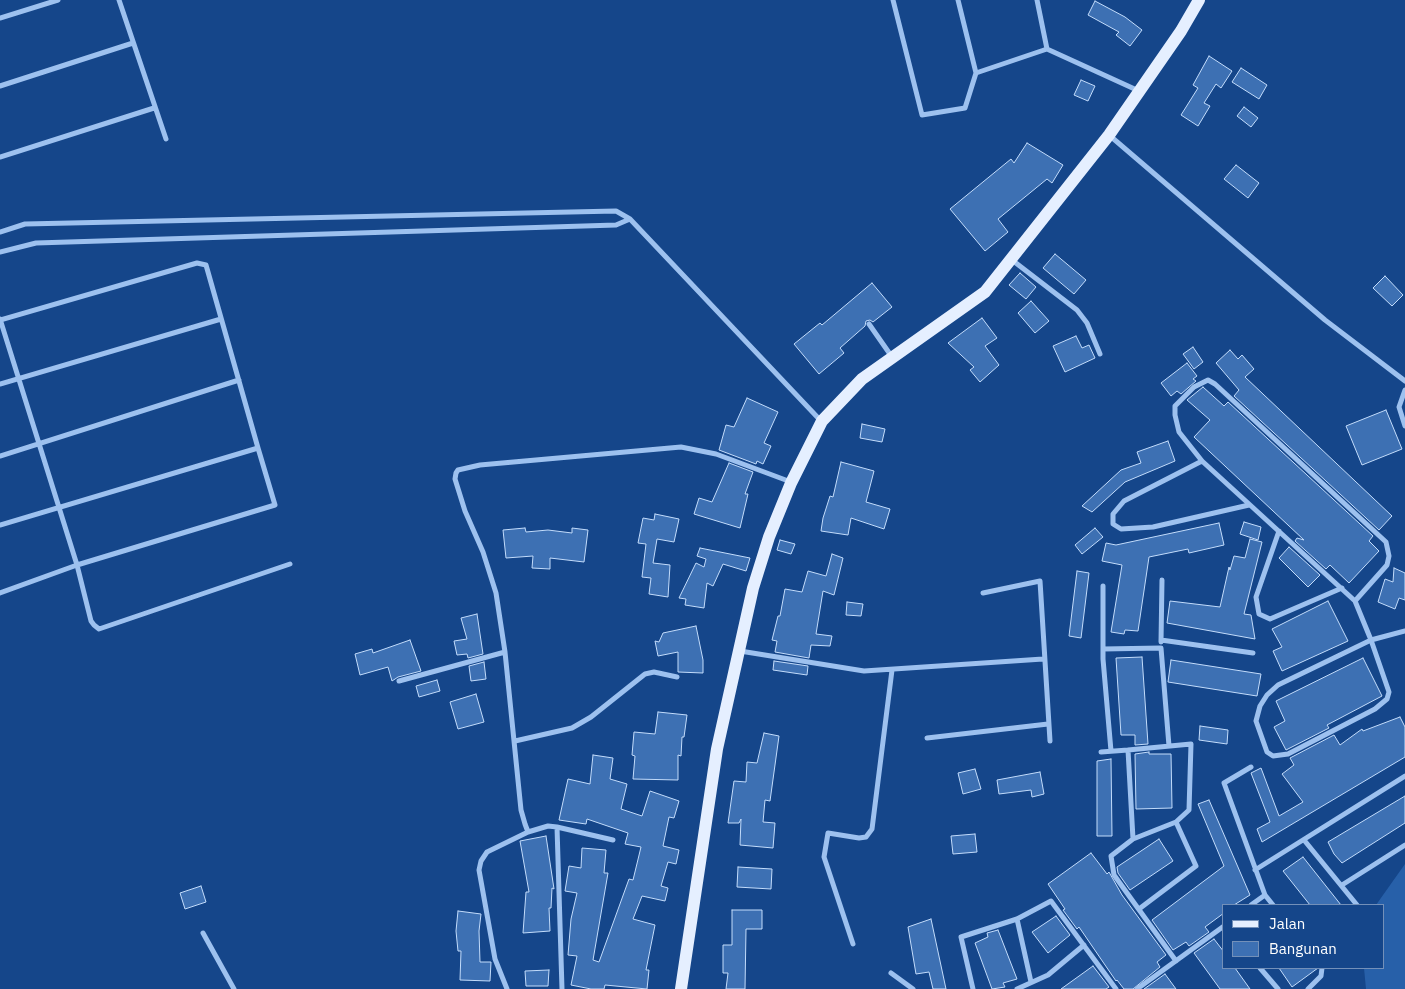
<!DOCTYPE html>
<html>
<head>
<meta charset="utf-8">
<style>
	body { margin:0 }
	#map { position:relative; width:1405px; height:989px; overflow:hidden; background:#15468a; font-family:"IBM Plex Sans",sans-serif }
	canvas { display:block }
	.legend { position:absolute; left:1222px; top:904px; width:162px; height:65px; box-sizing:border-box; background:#15468a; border:1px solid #7390b9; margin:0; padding:6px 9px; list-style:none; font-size:15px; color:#fff }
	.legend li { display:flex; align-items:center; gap:10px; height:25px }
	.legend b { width:25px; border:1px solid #7390b9 }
</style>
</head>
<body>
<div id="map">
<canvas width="1405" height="989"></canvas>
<ul class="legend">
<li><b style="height:6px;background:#e5efff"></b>Jalan</li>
<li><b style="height:14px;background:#3d70b3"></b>Bangunan</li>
</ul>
</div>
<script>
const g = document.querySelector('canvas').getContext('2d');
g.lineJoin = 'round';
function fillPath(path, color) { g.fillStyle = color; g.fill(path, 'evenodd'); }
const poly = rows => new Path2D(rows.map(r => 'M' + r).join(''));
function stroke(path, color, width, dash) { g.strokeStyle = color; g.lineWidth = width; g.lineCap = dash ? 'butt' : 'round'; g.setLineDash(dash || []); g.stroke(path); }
fillPath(poly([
	[1405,864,1405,989,1366,989,1364,968,1384,968,1384,905,1376,905]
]), '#2760a9');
const building = poly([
	[1095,1,1125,17,1142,30,1130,46,1116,35,1119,32,1088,15,1095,1],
	[1209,56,1232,71,1221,88,1216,84,1204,103,1210,106,1198,126,1181,115,1198,88,1193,85,1209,56],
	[1241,68,1267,85,1259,99,1232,82,1241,68],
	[1081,80,1095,86,1088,101,1074,95,1081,80],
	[1244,107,1258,118,1251,127,1237,116,1244,107],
	[1027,143,1063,165,1052,183,1047,179,998,219,1008,232,985,251,950,209,1011,159,1014,163,1027,143],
	[1236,165,1259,183,1248,198,1224,179,1236,165],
	[1055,254,1086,280,1074,294,1043,268,1055,254],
	[1020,273,1036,287,1026,299,1009,285,1020,273],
	[1385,276,1403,295,1392,306,1373,288,1385,276],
	[872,283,892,307,873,322,870,320,866,321,865,326,840,348,844,353,819,374,794,344,820,323,822,325,872,283],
	[1031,301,1049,321,1035,333,1018,313,1031,301],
	[982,318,997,338,985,346,999,365,980,382,970,370,974,367,948,343,982,318],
	[1076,336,1082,348,1089,345,1095,358,1065,372,1053,346,1076,336],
	[1193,347,1203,362,1194,369,1183,354,1193,347],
	[1230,350,1238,359,1242,355,1254,369,1245,377,1392,516,1379,530,1234,396,1239,390,1216,363,1230,350],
	[1187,363,1197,376,1193,379,1196,381,1181,394,1177,391,1171,396,1161,383,1187,363],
	[1203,387,1224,406,1228,402,1373,536,1369,541,1379,551,1349,583,1330,565,1326,569,1295,541,1297,538,1304,540,1194,437,1210,420,1187,400,1203,387],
	[747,398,778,412,764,443,771,446,763,464,757,461,756,464,719,450,726,425,734,427,747,398],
	[1386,410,1402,449,1362,465,1346,426,1386,410],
	[862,424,885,429,882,442,860,438,862,424],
	[1168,441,1175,461,1125,482,1092,512,1082,506,1121,470,1141,463,1137,452,1168,441],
	[841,462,874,471,866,502,890,509,884,529,851,518,848,535,821,531,823,518,830,496,833,497,841,462],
	[729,463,753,472,745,494,748,494,740,528,694,514,699,498,712,502,729,463],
	[655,514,679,519,674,542,657,539,653,563,670,565,668,597,649,594,651,578,642,577,646,544,638,543,643,518,654,520,655,514],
	[1244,522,1261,527,1258,540,1240,534,1244,522],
	[1219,523,1224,545,1189,553,1188,549,1149,557,1138,631,1125,630,1124,634,1111,632,1122,565,1102,561,1106,543,1116,545,1219,523],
	[525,528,526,532,548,530,572,533,572,528,588,530,584,562,550,558,550,569,532,568,533,556,506,558,503,530,525,528],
	[1095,528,1103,537,1082,554,1075,545,1095,528],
	[1250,539,1262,542,1244,614,1251,615,1255,639,1167,623,1170,601,1220,607,1229,567,1230,570,1234,556,1245,558,1250,539],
	[780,540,795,544,791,554,777,550,780,540],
	[1289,547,1320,575,1308,587,1279,558,1289,547],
	[700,548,750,558,746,571,723,564,713,586,707,583,704,608,685,605,686,599,679,598,696,563,704,567,706,559,697,556,700,548],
	[832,554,843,558,834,595,823,591,816,634,832,636,830,646,811,645,809,658,775,652,777,641,772,640,778,616,780,616,785,589,802,592,808,571,826,576,832,554],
	[1394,568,1405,573,1405,600,1399,598,1395,609,1378,602,1385,579,1393,582,1394,568],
	[1077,571,1089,573,1081,638,1069,636,1077,571],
	[1328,601,1348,641,1282,671,1273,651,1282,647,1272,629,1328,601],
	[847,602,863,604,861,616,846,615,847,602],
	[477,614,483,654,468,658,467,654,457,655,454,641,467,639,461,618,477,614],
	[696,626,703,660,703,673,678,672,678,652,658,656,655,641,659,642,663,633,696,626],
	[410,640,421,671,398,677,392,681,388,667,360,675,355,654,372,649,373,653,410,640],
	[1142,657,1148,744,1135,745,1135,735,1121,735,1116,658,1142,657],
	[1363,658,1382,696,1327,725,1329,728,1286,750,1274,727,1285,721,1276,701,1363,658],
	[1171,660,1261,674,1257,696,1168,682,1171,660],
	[774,661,808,666,807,675,773,670,774,661],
	[484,662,486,679,471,681,469,666,484,662],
	[437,680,440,691,419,697,416,686,437,680],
	[476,694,484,722,458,729,450,702,476,694],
	[658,712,687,715,684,737,682,737,681,756,678,755,678,780,633,779,635,756,632,755,634,732,655,734,658,712],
	[1400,717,1405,727,1405,757,1262,842,1257,829,1270,822,1251,773,1261,768,1279,816,1303,802,1282,774,1294,765,1290,758,1334,735,1340,745,1362,729,1363,731,1400,717],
	[1200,726,1228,730,1227,744,1199,740,1200,726],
	[764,733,779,736,770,801,765,800,763,822,775,823,773,848,740,845,741,819,739,823,728,823,734,781,746,782,747,762,757,763,764,733],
	[1149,752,1149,754,1171,754,1172,808,1136,809,1135,754,1149,752],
	[593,755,613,758,610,779,627,784,621,809,642,816,650,791,679,801,674,818,669,817,663,846,679,850,676,864,668,862,661,886,668,888,665,901,642,896,633,919,655,925,646,970,649,970,647,989,605,985,604,989,591,989,571,985,577,956,568,955,571,919,577,893,565,891,569,866,581,868,582,848,606,850,604,873,608,873,593,960,599,962,629,879,633,880,641,847,625,844,628,833,587,819,586,824,559,820,568,779,590,784,593,755],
	[1111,759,1112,836,1097,836,1097,761,1111,759],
	[975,769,981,789,963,794,958,773,975,769],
	[1040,772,1044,794,1032,797,1031,790,999,794,997,780,1040,772],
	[1405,796,1405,823,1342,863,1334,854,1328,842,1405,796],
	[1209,800,1250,895,1234,905,1224,905,1224,913,1205,927,1209,932,1189,946,1186,942,1173,950,1152,920,1224,866,1198,804,1209,800],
	[975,834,977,852,953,854,951,836,975,834],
	[546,836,554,889,552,888,551,908,549,908,550,931,523,933,526,892,529,892,520,841,546,836],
	[1159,839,1173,861,1130,890,1118,873,1117,867,1159,839],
	[1091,853,1107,874,1109,872,1122,895,1166,955,1157,962,1160,967,1133,989,1124,989,1117,980,1116,981,1079,927,1077,929,1063,910,1065,909,1048,884,1091,853],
	[1303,857,1341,905,1310,905,1283,871,1303,857],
	[738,867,772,869,771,889,737,887,738,867],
	[201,886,206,902,185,909,180,893,201,886],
	[732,910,762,910,762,929,746,929,745,989,726,989,728,973,723,973,723,945,732,945,732,910],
	[458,911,481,914,479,931,480,962,491,962,490,981,460,980,461,951,458,951,456,931,458,911],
	[1056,916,1070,935,1048,953,1032,932,1056,916],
	[931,919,946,989,933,989,929,972,916,974,908,927,931,919],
	[998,930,1017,979,1003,983,1005,987,992,989,975,943,988,937,987,933,998,930],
	[1214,939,1224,952,1224,968,1235,968,1250,989,1220,989,1194,953,1214,939],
	[1093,966,1109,987,1106,989,1061,989,1093,966],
	[1279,968,1318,968,1292,987,1279,968],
	[549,970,548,986,526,986,525,971,549,970],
	[1165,974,1176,989,1144,989,1165,974]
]);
fillPath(building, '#3d70b3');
stroke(building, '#c3dcfb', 1);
stroke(poly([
	[119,0,166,139],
	[893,0,922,115,965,108,976,73],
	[958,0,976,73,1047,49,1139,91],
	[1037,0,1047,49],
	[0,18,58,0],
	[0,86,133,43],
	[1109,135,1325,320,1405,381],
	[0,157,154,108],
	[0,232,25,224,616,211,630,219,821,421],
	[0,252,36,243,616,225,630,219],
	[1012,260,1077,310,1087,323,1100,354],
	[0,319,77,565,91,621,94,625,99,629,290,564],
	[0,320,197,263,206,265,258,448,0,525],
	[869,324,892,357],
	[0,384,221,319],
	[1405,390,1399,407,1405,426],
	[0,456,239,380],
	[1202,461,1124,501,1113,514,1113,524,1121,529,1153,527,1249,505],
	[1279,531,1256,597,1259,614,1270,619,1342,588],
	[1103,586,1103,659,1111,751],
	[0,593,77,565,275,505,258,448],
	[983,593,1040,581,1050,741],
	[1355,601,1387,565,1389,556,1386,542,1215,384,1208,380,1194,387,1175,406,1175,415,1179,432,1202,461,1355,601,1371,640,1405,631],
	[1161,640,1253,653],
	[1371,640,1389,692,1387,699,1375,709,1288,754,1273,756,1267,752,1256,721,1260,706,1267,695,1278,685,1371,640],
	[1161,642,1162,580],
	[1103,649,1161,648,1169,746],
	[740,651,864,671,1043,659],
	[399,681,505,652],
	[927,738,1048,724],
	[515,741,572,728,591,717,645,674,654,672,677,677],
	[1101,752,1128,750],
	[1251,767,1224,783,1265,895,1273,905],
	[1176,822,1133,839,1111,856,1114,875,1176,961],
	[557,827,562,989],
	[1133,839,1128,750,1191,744,1189,810,1176,822,1196,866,1139,909],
	[613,840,557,827,548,826,528,832,525,824,521,810,505,652,496,593,483,552,465,511,455,479,456,473,458,470,480,465,681,447,716,454,791,482],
	[1304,840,1357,905],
	[1255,870,1405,776],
	[1342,885,1405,845],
	[1251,905,1265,895],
	[1017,919,1031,982],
	[203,933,234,989],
	[853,944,824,857,828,833,859,838,866,837,872,829,892,670],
	[1260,968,1278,989],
	[891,973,913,989],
	[507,989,495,959,479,870,481,861,487,852,528,832],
	[973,989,961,937,1017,919,1051,901,1116,989],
	[1017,989,1048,975,1084,945],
	[1137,989,1224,926],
	[1308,989,1321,976,1322,968]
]), '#9dc1ef', 5);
stroke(poly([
	[681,989,717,749,753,588,769,537,791,483,822,421,862,379,985,292,1109,135,1181,31,1199,0]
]), '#e5efff', 12);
</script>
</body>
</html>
